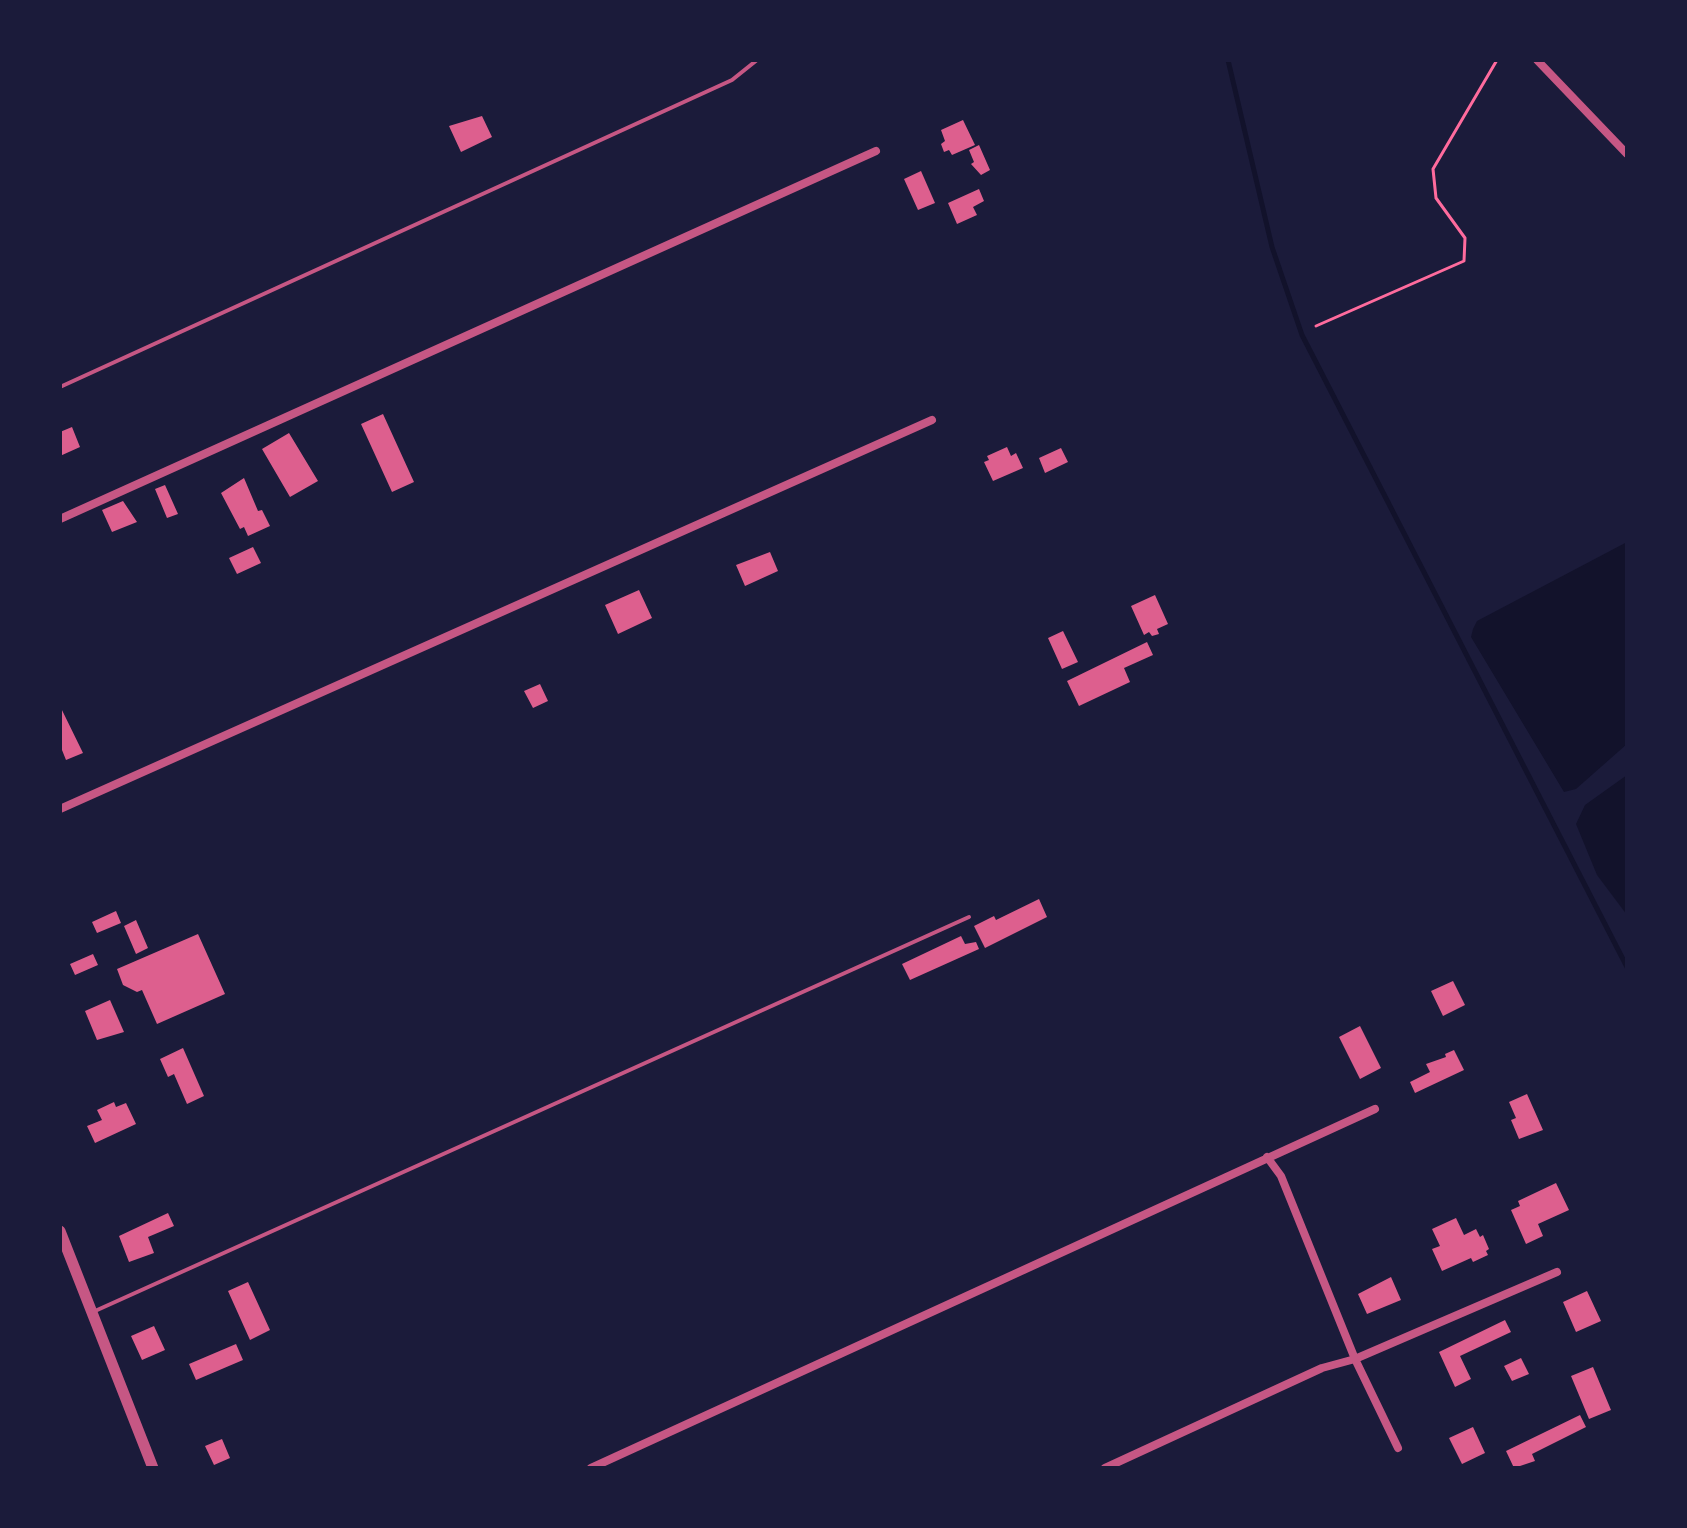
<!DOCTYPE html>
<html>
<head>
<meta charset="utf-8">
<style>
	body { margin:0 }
	#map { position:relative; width:1687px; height:1528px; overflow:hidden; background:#1b1b3a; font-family:"PT Sans Narrow",sans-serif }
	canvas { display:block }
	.frame { position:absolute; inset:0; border:62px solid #1b1b3a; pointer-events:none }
</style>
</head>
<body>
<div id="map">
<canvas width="1687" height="1528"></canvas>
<div class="frame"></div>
</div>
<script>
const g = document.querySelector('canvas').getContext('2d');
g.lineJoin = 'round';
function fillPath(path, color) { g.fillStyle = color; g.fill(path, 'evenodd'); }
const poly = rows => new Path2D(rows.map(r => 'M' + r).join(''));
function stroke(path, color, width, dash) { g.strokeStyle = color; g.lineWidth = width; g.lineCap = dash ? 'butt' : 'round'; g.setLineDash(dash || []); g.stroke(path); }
fillPath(poly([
	[1627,542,1627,744,1576,789,1564,792,1471,637,1473,629,1477,621],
	[1627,775,1627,915,1597,875,1576,824,1585,805]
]), '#12122b');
stroke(poly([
	[1228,60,1272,247,1302,335,1627,967]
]), '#12122b', 5);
fillPath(poly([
	[482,116,492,137,461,152,449,126],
	[963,120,975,145,952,155,949,150,944,152,941,144,945,141,941,130],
	[979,145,990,170,981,175,971,164,974,162,969,150],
	[921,171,935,203,918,210,904,179],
	[979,189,984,201,973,207,977,215,957,224,948,203],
	[383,414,414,482,392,492,361,424],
	[72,427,80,447,60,456,60,432],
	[289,433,318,481,290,497,262,449],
	[1007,447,1011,456,1016,453,1023,468,993,481,984,462,989,460,987,456],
	[1061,448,1068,462,1045,473,1039,458],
	[244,478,258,511,262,510,270,526,248,536,244,527,240,529,221,493],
	[165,485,178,514,167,518,155,489],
	[123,501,137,522,112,532,102,510],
	[253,547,261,563,237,574,229,558],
	[770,552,778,571,745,586,736,565],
	[639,590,652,618,618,634,605,605],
	[1155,595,1168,624,1157,629,1159,634,1152,636,1149,632,1144,635,1131,606],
	[1063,631,1078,662,1062,669,1048,638],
	[1147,642,1153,655,1124,668,1130,682,1079,706,1067,681],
	[540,684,548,701,533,708,524,691],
	[60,706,83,753,66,760,60,745],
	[1039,899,1047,917,985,948,974,926,994,916,996,920],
	[116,911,121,923,97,933,92,922],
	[136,920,148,948,136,954,124,926],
	[198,934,225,994,157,1024,142,990,137,992,123,985,117,969],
	[961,936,965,944,976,942,979,949,910,980,902,964],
	[93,954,98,965,75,975,70,964],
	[1453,981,1465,1005,1443,1016,1431,991],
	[110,1000,124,1032,97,1040,85,1011],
	[1360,1026,1381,1068,1360,1079,1339,1037],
	[183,1048,204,1096,187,1104,174,1074,168,1077,160,1059],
	[1454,1050,1464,1070,1415,1093,1410,1082,1430,1072,1426,1064,1446,1057,1445,1054],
	[1527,1094,1543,1130,1519,1139,1511,1120,1516,1118,1509,1102],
	[114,1102,116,1107,126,1103,136,1124,95,1143,87,1126,102,1120,97,1110],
	[1556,1183,1569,1210,1538,1224,1543,1236,1526,1244,1511,1210,1520,1206,1518,1201],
	[168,1213,174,1226,148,1237,154,1253,129,1262,119,1236],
	[1456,1218,1464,1235,1476,1229,1480,1237,1483,1235,1489,1249,1486,1251,1488,1255,1473,1262,1471,1258,1442,1271,1432,1249,1440,1246,1432,1229],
	[1391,1277,1401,1300,1367,1314,1358,1294],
	[248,1282,270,1330,250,1340,228,1291],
	[1587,1291,1601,1321,1576,1332,1563,1302],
	[1505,1320,1511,1332,1460,1356,1471,1379,1455,1387,1439,1352],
	[154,1326,165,1350,142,1360,131,1336],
	[236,1344,243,1360,196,1380,189,1364],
	[1521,1358,1529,1374,1512,1381,1504,1366],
	[1593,1367,1611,1410,1589,1419,1571,1376],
	[1580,1415,1586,1427,1532,1454,1535,1461,1514,1468,1506,1451],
	[1473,1427,1485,1453,1462,1464,1449,1438],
	[222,1439,230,1458,214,1465,205,1446]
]), '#dd5f8e');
stroke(poly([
	[1316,326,1464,261,1465,238,1436,198,1433,169,1497,60]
]), '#ff6b9d', 3);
stroke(poly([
	[60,387,732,80,757,60],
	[95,1311,969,917]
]), '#c65784', 4);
stroke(poly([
	[1537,60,1627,154],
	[60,519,876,151],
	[60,809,932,420],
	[1267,1157,1281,1176,1355,1359,1398,1448],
	[591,1468,1375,1109],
	[1105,1468,1322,1368,1355,1359,1557,1272]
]), '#c65784', 8);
stroke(poly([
	[60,1231,153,1468]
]), '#c65784', 11);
</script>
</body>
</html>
